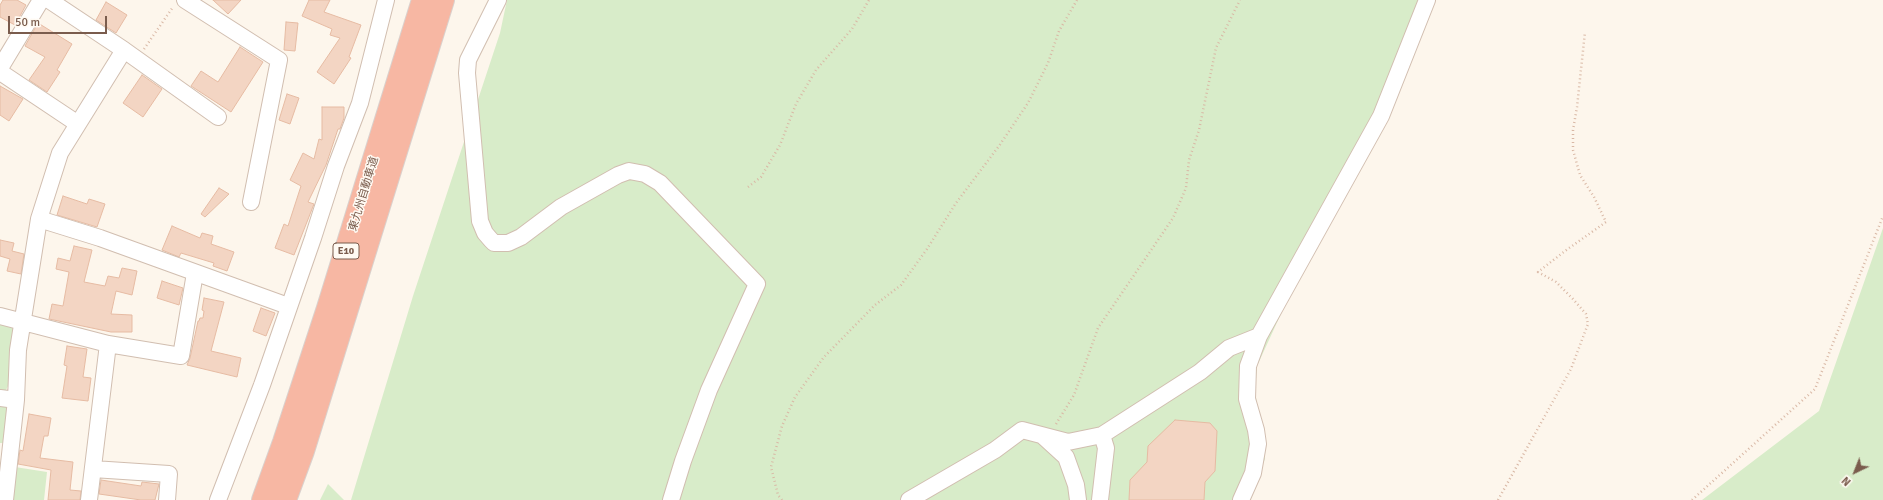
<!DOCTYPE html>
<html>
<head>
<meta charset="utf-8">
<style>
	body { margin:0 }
	#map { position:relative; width:1883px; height:500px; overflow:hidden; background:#fdf6ec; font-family:Signika,sans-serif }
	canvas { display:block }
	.north { position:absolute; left:1835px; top:452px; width:40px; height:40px; -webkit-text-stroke:3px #fffaf3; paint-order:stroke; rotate:223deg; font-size:11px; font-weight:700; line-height:16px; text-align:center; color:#7a5c4d }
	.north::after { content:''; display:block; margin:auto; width:14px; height:18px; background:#7a5c4d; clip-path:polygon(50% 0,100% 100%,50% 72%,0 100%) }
	.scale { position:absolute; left:8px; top:16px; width:99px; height:18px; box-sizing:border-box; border:2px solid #7a5c4d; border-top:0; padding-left:5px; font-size:12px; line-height:14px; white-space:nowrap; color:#7a5c4d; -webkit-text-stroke:3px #fffaf3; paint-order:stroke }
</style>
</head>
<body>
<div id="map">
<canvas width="1883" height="500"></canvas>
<div class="north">N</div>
<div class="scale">50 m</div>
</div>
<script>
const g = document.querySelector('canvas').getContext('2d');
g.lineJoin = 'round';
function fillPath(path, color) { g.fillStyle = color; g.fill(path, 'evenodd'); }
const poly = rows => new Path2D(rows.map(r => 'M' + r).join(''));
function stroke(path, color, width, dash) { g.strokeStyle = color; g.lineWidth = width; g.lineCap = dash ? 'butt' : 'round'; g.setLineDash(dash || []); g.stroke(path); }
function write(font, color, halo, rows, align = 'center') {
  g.font = font + ' Signika,"Noto Sans JP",sans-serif'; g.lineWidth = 3; g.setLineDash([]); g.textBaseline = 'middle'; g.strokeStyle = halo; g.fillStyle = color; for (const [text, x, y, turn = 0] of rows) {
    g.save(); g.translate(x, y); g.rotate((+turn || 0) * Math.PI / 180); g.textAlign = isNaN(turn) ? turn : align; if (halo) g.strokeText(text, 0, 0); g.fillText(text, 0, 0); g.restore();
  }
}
fillPath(poly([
	[507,0,1422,0,1371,118,1257,366,1255,391,1265,459,1248,500,351,500,413,296,500,33],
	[1883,228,1883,500,1702,500,1819,411],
	[0,323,17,327,8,386,6,390,3,391,0,390],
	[0,403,8,404,5,443,0,443],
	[15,467,47,472,44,500,12,500],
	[328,484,344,500,320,500]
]), '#d8ecc9');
const building = poly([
	[3,0,17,0,26,5,15,25,0,17,0,5,3,0],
	[213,0,241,0,228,14,213,0],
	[309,0,330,0,324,12,361,25,349,57,351,58,334,84,317,72,340,38,330,35,332,29,302,16,309,0],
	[106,2,127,15,116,33,96,20,106,2],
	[286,22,298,23,295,51,284,50,286,22],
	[38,23,72,44,57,70,60,72,47,92,29,80,45,57,25,46,38,23],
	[240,47,263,62,231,112,191,86,201,71,218,82,240,47],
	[142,75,162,89,143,117,123,103,142,75],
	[0,86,23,99,9,121,0,115,0,86],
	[287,94,299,98,290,124,279,120,287,94],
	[322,107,344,107,344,118,340,129,338,129,326,165,308,202,314,204,294,255,275,248,284,224,288,226,301,186,290,180,303,153,314,159,319,139,322,140,322,107],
	[219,188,229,194,205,217,201,214,219,188],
	[63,196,87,204,89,199,105,204,97,227,57,215,63,196],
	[172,226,200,238,202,233,213,236,211,244,234,252,227,271,213,266,214,263,181,253,179,257,162,250,172,226],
	[0,240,14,243,12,251,24,254,21,274,7,271,10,259,0,256,0,240],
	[74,246,92,250,84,282,105,286,108,276,119,278,122,268,137,271,132,295,116,291,111,314,132,315,132,332,111,332,49,319,52,304,63,306,69,272,56,269,58,258,70,261,74,246],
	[162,281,183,288,179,305,157,298,162,281],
	[204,298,224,302,211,351,241,358,237,377,187,365,190,358,198,321,199,321,200,318,203,318,204,311,202,310,204,298],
	[261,308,275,313,266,336,253,331,261,308],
	[67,346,87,349,83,377,91,378,88,401,62,398,67,366,64,365,67,346],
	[29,414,51,418,48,436,44,436,40,458,73,462,70,490,81,491,80,500,48,500,51,470,18,464,20,450,23,451,29,414],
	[1175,420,1210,423,1217,431,1215,471,1205,482,1204,500,1129,500,1130,480,1147,462,1148,446,1175,420],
	[101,480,141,486,142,482,159,484,155,500,141,500,99,494,101,480]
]);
fillPath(building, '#f3d5c3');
stroke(building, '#e6bba3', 1);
const minor = poly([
	[49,0,124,50,218,117],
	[185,0,279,60,251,202],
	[498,0,468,60,467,73,480,221,485,233,491,240,494,243,508,243,521,237,561,207,618,175,629,171,645,174,660,183,757,284,709,390,683,461,671,500],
	[0,68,41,0],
	[0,72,78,124],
	[39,219,100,238,288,306],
	[0,316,108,344,181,356,195,273],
	[0,398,16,400],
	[1043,436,1066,457,1076,485,1078,500],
	[93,469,169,474,167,500],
	[5,500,16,400,18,350,39,219,60,153,124,50],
	[89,500,108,344],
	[218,500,262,385,313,238,336,166,360,103,386,0],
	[909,500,995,450,1022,430,1068,442,1102,435,1200,372,1229,348,1259,336],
	[1100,500,1106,448,1102,435],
	[1241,500,1253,473,1258,444,1256,430,1247,399,1248,366,1259,336,1381,116,1427,0]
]);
const highway = poly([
	[263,500,284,442,328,308,423,0],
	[285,500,303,451,443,0]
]);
stroke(minor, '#d1beb0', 18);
stroke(highway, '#dad1cd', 24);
stroke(poly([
	[144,49,173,7],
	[748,187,761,177,780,145,796,104,816,70,852,29,869,0],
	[1056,424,1074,395,1098,328,1173,218,1186,188,1189,160,1199,130,1216,48,1240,0],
	[782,500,778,495,771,467,782,426,795,397,824,357,875,305,901,285,927,249,956,203,999,146,1028,103,1048,63,1059,31,1077,0],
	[1498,500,1571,369,1588,324,1586,314,1573,299,1556,282,1538,272,1565,251,1606,222,1594,197,1580,175,1573,150,1573,130,1577,107,1585,32],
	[1692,500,1815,389,1883,216]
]), '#d9b8a5', 2.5, [1, 3]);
stroke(minor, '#fff', 16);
stroke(highway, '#f7b7a3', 22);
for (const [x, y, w] of [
	[346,251,26]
]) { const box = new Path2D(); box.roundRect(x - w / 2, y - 8, w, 16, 3); g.fillStyle = '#fffaf3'; g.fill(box); stroke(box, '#7a5c4d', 1); }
write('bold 10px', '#7a5c4d', null, [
	["E10",346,251]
]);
write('11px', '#7a5c4d', '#fffaf3', [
	["東九州自動車道",364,194,-73]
]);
</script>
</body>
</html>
